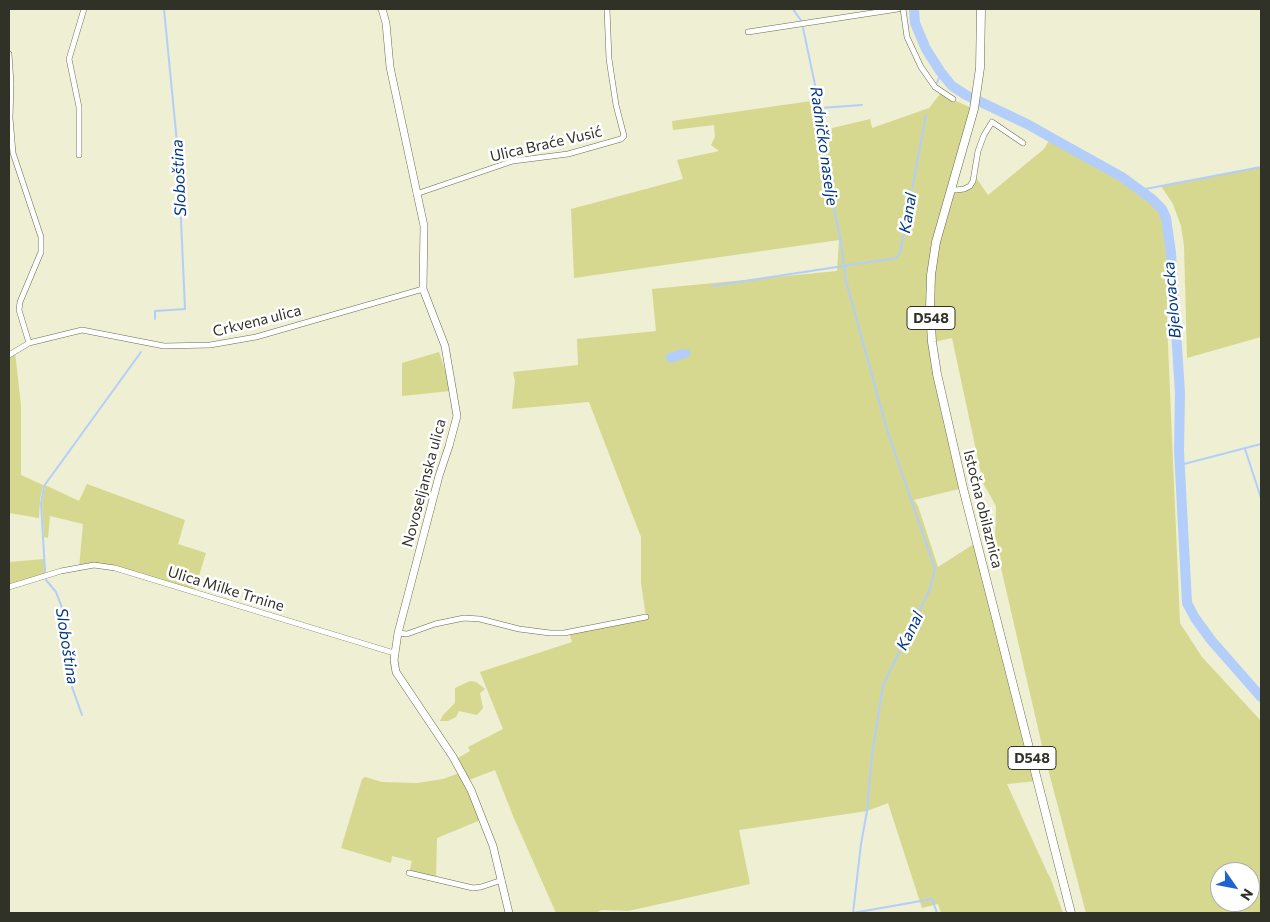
<!DOCTYPE html>
<html>
<head>
<meta charset="utf-8">
<style>
	body { margin:0 }
	#map { position:relative; width:1270px; height:922px; overflow:hidden; background:#eeefd3; font-family:Commissioner,sans-serif }
	canvas { display:block }
	.frame { position:absolute; inset:0; border:10px solid #313227; pointer-events:none }
	.north { position:absolute; left:1210px; top:862px; width:50px; height:50px; box-sizing:border-box; background:#fff; border:1px solid #adada9; border-radius:50%; rotate:123deg; font-size:14px; font-weight:700; line-height:20px; text-align:center; color:#313227 }
	.north::after { content:''; display:block; margin:auto; width:18px; height:22px; background:#1e63ce; clip-path:polygon(50% 0,100% 100%,50% 72%,0 100%) }
</style>
</head>
<body>
<div id="map">
<canvas width="1270" height="922"></canvas>
<div class="frame"></div>
<div class="north">N</div>
</div>
<script>
const g = document.querySelector('canvas').getContext('2d');
g.lineJoin = 'round';
function fillPath(path, color) { g.fillStyle = color; g.fill(path, 'evenodd'); }
const poly = rows => new Path2D(rows.map(r => 'M' + r).join(''));
function stroke(path, color, width, dash) { g.strokeStyle = color; g.lineWidth = width; g.lineCap = dash ? 'butt' : 'round'; g.setLineDash(dash || []); g.stroke(path); }
function write(font, color, halo, rows, align = 'center') {
  g.font = font + ' Commissioner,sans-serif'; g.lineWidth = 5; g.setLineDash([]); g.textBaseline = 'middle'; g.strokeStyle = halo; g.fillStyle = color; for (const [text, x, y, turn = 0] of rows) {
    g.save(); g.translate(x, y); g.rotate((+turn || 0) * Math.PI / 180); g.textAlign = isNaN(turn) ? turn : align; if (halo) g.strokeText(text, 0, 0); g.fillText(text, 0, 0); g.restore();
  }
}
fillPath(poly([
	[940,94,974,109,950,191,962,192,971,187,975,176,988,195,1044,149,1051,137,1122,177,1143,192,1162,209,1166,218,1168,228,1167,322,1180,623,1202,657,1261,721,1261,913,1086,913,1043,750,995,542,996,506,983,483,952,338,934,342,963,488,914,500,918,506,938,567,977,542,1037,781,1007,784,1048,874,1050,877,1063,913,941,913,938,904,922,908,888,803,867,811,739,830,750,884,628,911,602,910,595,913,556,913,513,816,495,770,469,780,458,758,470,751,468,747,503,729,480,672,572,642,569,632,646,617,641,583,641,537,589,402,512,409,515,381,513,372,578,365,577,339,656,331,652,289,837,271,839,240,574,278,571,209,683,179,677,160,719,151,711,145,715,137,714,125,673,130,672,121,818,100,824,130,870,119,872,128,929,108],
	[1220,872,1250,872,1250,902,1220,902],
	[1261,167,1261,337,1187,358,1184,246,1181,226,1173,204,1161,186],
	[15,352,21,405,21,475,43,485,40,501,39,518,9,513,9,355],
	[439,352,449,382,450,391,402,396,402,363],
	[87,484,185,520,178,544,206,553,194,592,115,568,94,565,79,568,83,524,50,516,48,538,44,537,42,504,45,485,79,501],
	[44,559,46,575,9,586,9,562],
	[470,681,476,682,485,689,480,693,483,708,477,715,459,711,456,717,448,721,440,721,443,715,455,703,455,688],
	[462,772,483,819,437,838,436,879,409,873,412,861,392,856,391,863,341,848,362,779,365,777,382,782,417,783,443,779]
]), '#d6d88f');
fillPath(poly([
	[683,349,689,350,691,354,688,357,671,363,667,361,666,356,669,353]
]), '#b3cefa');
stroke(poly([
	[793,9,802,22],
	[803,28,820,108,830,188,842,249,846,281,888,433,935,569,930,589,883,685,872,755,867,811,861,844,853,913,932,899,937,913],
	[937,83,941,73],
	[820,108,862,105],
	[1140,190,1261,167],
	[712,286,896,258,900,253,926,115],
	[155,319,155,311,185,309,178,153,164,9],
	[1245,449,1261,498],
	[1180,465,1261,444],
	[45,571,41,504,44,486,141,352],
	[46,580,56,592,61,605,71,653,72,687,82,715]
]), '#b3cefa', 2);
stroke(poly([
	[914,9,915,23,926,49,940,71,952,86,966,95,1027,124,1122,177,1152,199,1162,209,1166,218,1171,253,1180,393,1179,451,1187,603,1195,618,1211,640,1261,697]
]), '#b3cefa', 10);
const minor = poly([
	[903,9,907,37,921,67,935,87,953,99],
	[748,32,898,9],
	[9,54,11,84,10,118,13,153,41,237,41,252,20,302,19,310,29,343],
	[79,155,79,107,69,59,84,9],
	[951,189,956,190,964,189,970,186,973,181,978,151,984,135,992,122,1023,143],
	[416,194,513,161,568,154,621,139,624,136,623,132,616,105,609,59,607,9],
	[9,355,29,343,82,330,164,346,210,345,256,337,423,289],
	[9,587,61,571,94,565,115,568,394,653],
	[398,633,407,634,435,624,464,618,480,619,519,629,550,633,564,633,646,617],
	[409,873,473,888,481,887,502,880]
]);
const secondary = poly([
	[382,9,386,23,390,67,424,226,423,289,445,346,457,416,449,446,439,476,398,633,394,660,396,672,453,757,471,790,493,846,509,913]
]);
const primary = poly([
	[981,9,980,68,974,109,936,242,931,275,930,310,932,342,937,374,963,488,1071,913]
]);
stroke(minor, '#6a6b52', 6);
stroke(secondary, '#6a6b52', 8);
stroke(primary, '#6a6b52', 9);
stroke(minor, '#fff', 5);
stroke(secondary, '#fff', 7);
stroke(primary, '#fff', 8);
for (const [x, y, w] of [
	[931,318,48],
	[1032,758,48]
]) { const box = new Path2D(); box.roundRect(x - w / 2, y - 11.5, w, 23, 4); g.fillStyle = '#fff'; g.fill(box); stroke(box, '#313227', 1); }
write('bold 14px', '#313227', null, [
	["D548",931,318],
	["D548",1032,758]
]);
write('15px', '#313227', '#fff', [
	["Ulica Braće Vusić",546,144,-13],
	["Crkvena ulica",257,321,-14],
	["Novoseljanska ulica",424,483,-75],
	["Istočna obilaznica",983,509,76],
	["Ulica Milke Trnine",226,589,17]
]);
write('italic 16px', '#013685', '#fff', [
	["Radničko naselje",824,146,82],
	["Sloboština",179,178,-93],
	["Kanal",908,213,-80],
	["Bjelovacka",1172,300,-95],
	["Kanal",910,631,-64],
	["Sloboština",67,646,81]
]);
</script>
</body>
</html>
